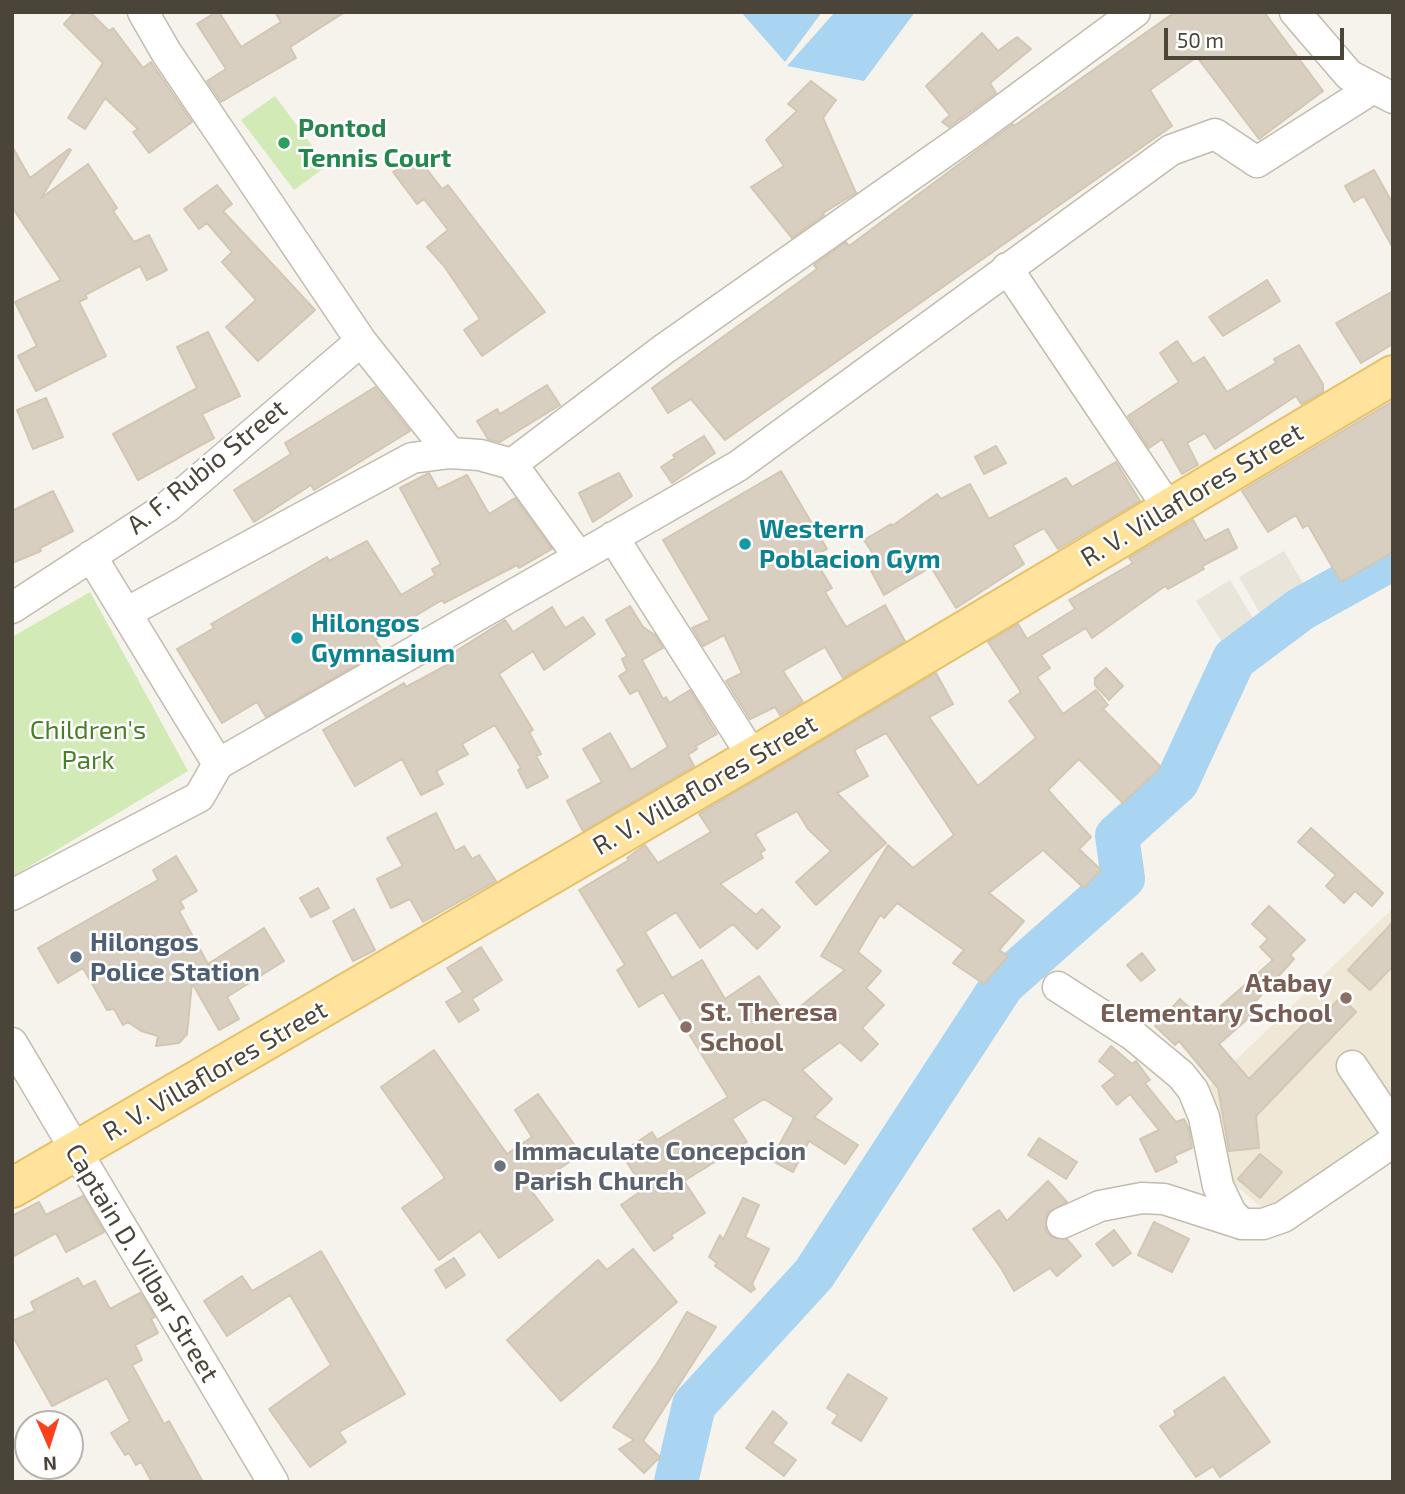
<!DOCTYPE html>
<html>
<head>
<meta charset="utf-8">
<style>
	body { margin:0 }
	#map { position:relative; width:1405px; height:1494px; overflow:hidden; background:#f6f3ec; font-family:"Exo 2",sans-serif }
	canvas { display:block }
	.frame { position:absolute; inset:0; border:14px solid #4b4439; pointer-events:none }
	.north { position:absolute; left:14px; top:1410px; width:70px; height:70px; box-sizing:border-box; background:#fff; border:2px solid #b7b4b0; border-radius:50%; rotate:177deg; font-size:19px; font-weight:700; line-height:28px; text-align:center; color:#4b4439 }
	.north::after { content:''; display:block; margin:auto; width:24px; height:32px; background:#fc3f1d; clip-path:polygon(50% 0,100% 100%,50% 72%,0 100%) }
	.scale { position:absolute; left:1164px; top:28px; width:180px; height:32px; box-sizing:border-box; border:4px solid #4b4439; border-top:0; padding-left:9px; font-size:21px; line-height:24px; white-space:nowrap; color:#4b4439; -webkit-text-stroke:5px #fff; paint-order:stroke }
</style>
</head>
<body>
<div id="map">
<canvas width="1405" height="1494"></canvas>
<div class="frame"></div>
<div class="north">N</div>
<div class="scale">50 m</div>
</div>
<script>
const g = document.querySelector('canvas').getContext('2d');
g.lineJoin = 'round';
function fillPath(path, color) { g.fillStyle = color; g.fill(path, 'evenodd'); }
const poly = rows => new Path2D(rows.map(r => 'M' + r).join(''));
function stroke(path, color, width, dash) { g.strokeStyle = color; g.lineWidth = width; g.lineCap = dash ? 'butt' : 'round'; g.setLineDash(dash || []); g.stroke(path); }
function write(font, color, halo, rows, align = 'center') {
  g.font = font + ' "Exo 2",sans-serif'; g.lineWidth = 5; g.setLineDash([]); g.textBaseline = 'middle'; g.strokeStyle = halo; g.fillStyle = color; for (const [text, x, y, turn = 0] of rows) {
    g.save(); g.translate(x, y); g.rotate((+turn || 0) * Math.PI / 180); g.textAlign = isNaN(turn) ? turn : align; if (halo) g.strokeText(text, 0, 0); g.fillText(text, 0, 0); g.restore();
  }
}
fillPath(poly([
	[1284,551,1309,593,1264,620,1239,577],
	[1230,580,1257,625,1224,645,1196,601]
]), '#eae5da');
fillPath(poly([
	[1393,908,1393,1132,1304,1192,1263,1209,1226,1177,1207,1088]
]), '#efe8d6');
fillPath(poly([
	[275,96,327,166,294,190,241,120],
	[90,592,188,771,12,877,12,637]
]), '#d2eab5');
fillPath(poly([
	[741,12,822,12,785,62],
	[835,12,915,12,864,81,787,66]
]), '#a9d4f2');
stroke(poly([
	[676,1482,694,1405,814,1274,1003,984,1123,878,1117,836,1177,782,1234,659,1301,609,1393,558]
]), '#a9d4f2', 44);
const building = poly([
	[75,12,90,12,109,31,113,28,143,68,151,62,192,122,149,153,133,132,138,129,105,98,85,129,68,118,103,63,64,24,75,12],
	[216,12,219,12,241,47,281,22,275,12,345,12,290,47,296,58,221,102,207,81,226,69,197,24,216,12],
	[1175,12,1264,12,1323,91,1259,139,1197,57,1150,90,1172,126,725,440,691,399,668,413,652,388,817,269,814,265,846,242,849,246,1013,124,1014,126,1175,12],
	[982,33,998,51,1017,37,1031,49,990,83,996,93,949,127,942,122,950,115,926,86,982,33],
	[811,81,836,100,823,118,856,193,823,213,824,215,792,238,751,187,784,166,766,140,797,111,788,104,811,81],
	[12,146,30,178,69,149,71,150,41,198,88,164,117,208,113,211,134,242,149,235,167,270,147,280,140,266,85,295,87,298,79,302,106,356,36,391,18,356,37,346,15,302,61,280,12,207,12,146],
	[416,155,442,189,448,185,545,312,482,356,464,330,480,319,444,266,427,247,448,230,424,199,417,204,393,172,416,155],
	[1374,170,1393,204,1393,248,1364,196,1354,202,1345,186,1374,170],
	[217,185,232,204,223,211,315,310,258,361,226,327,256,300,222,262,232,252,207,223,199,229,184,209,217,185],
	[1267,280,1280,301,1223,336,1209,317,1267,280],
	[1393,291,1393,344,1361,363,1336,323,1393,291],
	[208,332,240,396,202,414,214,438,138,480,113,434,197,388,177,347,208,332],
	[1177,341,1193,364,1204,357,1227,392,1276,363,1274,359,1299,345,1323,384,1323,392,1301,404,1296,396,1215,449,1205,433,1187,443,1198,465,1182,474,1162,439,1149,448,1128,416,1179,382,1160,353,1177,341],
	[547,385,560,405,500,442,488,439,477,421,497,409,500,414,547,385],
	[375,387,410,431,314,490,311,485,254,522,234,490,291,454,285,443,375,387],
	[46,398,63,437,33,449,17,410,46,398],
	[1393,401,1393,552,1341,582,1308,525,1303,528,1296,515,1268,532,1242,491,1393,401],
	[704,436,715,453,672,483,661,467,675,458,673,455,704,436],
	[996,446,1006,463,984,474,975,457,996,446],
	[1116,462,1140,501,1058,549,1044,528,1013,545,1024,564,956,608,931,567,884,595,868,565,877,560,864,540,891,524,892,526,937,494,941,499,970,484,989,519,1066,478,1072,487,1116,462],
	[781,471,827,549,813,557,832,588,825,592,846,627,885,605,905,641,843,678,825,647,783,671,803,702,780,715,775,707,750,719,726,681,742,673,724,635,703,646,692,628,710,620,663,540,781,471],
	[429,473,438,489,467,475,489,514,515,498,552,549,519,568,517,565,444,603,442,600,375,640,382,650,266,717,257,702,222,723,177,649,214,628,211,624,327,557,329,561,367,541,401,595,435,575,432,569,441,564,400,488,429,473],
	[619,473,632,496,593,522,579,493,619,473],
	[53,491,73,531,40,548,41,551,12,563,12,511,53,491],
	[1193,520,1205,541,1228,529,1237,548,1202,566,1204,569,1168,589,1165,586,1092,638,1086,628,1041,655,1050,668,1037,677,1063,714,1096,690,1108,705,1103,709,1161,767,1123,803,1079,759,1048,790,1091,837,1079,849,1101,870,1084,888,1043,850,989,893,1024,921,999,950,1008,956,984,984,953,963,964,950,897,903,884,918,880,915,858,952,881,971,866,988,884,1005,862,1028,878,1044,861,1061,840,1042,802,1070,832,1099,814,1117,858,1145,845,1164,809,1141,793,1172,771,1160,794,1118,764,1099,732,1119,747,1142,684,1181,705,1213,671,1235,673,1238,654,1251,621,1205,644,1189,621,1153,652,1132,657,1140,728,1097,663,992,639,1007,617,970,625,965,579,890,629,860,627,858,645,845,658,863,711,832,699,814,936,673,953,704,929,717,978,786,1036,738,1009,701,1021,692,988,642,1018,624,1027,639,1075,609,1069,600,1133,563,1129,558,1193,520],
	[886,733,954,835,913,868,888,845,821,956,845,970,790,1015,787,1010,784,1012,759,976,725,999,702,960,672,978,645,932,676,912,700,948,733,924,757,949,780,927,762,909,756,915,720,884,763,858,760,853,765,850,755,834,797,811,808,829,831,851,796,882,816,905,886,843,837,793,868,776,854,750,886,733],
	[630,606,643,627,655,635,663,648,642,660,663,699,666,697,669,703,690,690,717,734,696,746,697,749,688,755,694,766,583,831,567,801,602,782,583,749,610,733,631,770,668,747,638,690,630,694,619,676,627,671,622,659,627,656,606,620,630,606],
	[552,607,565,628,583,617,595,634,544,670,533,651,499,674,533,730,529,732,541,754,536,756,548,777,527,788,518,770,521,768,495,725,462,744,468,754,436,771,443,784,421,795,402,759,355,786,323,730,404,683,406,687,449,664,445,658,505,620,513,632,552,607],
	[1106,668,1123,686,1109,700,1095,685,1095,678,1106,668],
	[436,813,455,851,464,846,472,859,479,855,496,881,423,922,410,899,391,908,377,879,403,866,387,838,436,813],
	[1311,828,1383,893,1372,906,1355,891,1344,903,1326,886,1336,875,1298,842,1311,828],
	[176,856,197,891,180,901,184,908,179,911,208,964,264,928,284,961,227,997,239,1019,219,1030,192,983,187,1034,179,1043,156,1046,158,1036,141,1031,128,1022,123,1025,114,1009,107,1010,83,968,58,983,38,948,158,880,153,870,176,856],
	[318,888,329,908,311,917,300,898,318,888],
	[1269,906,1305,940,1290,955,1294,959,1254,1003,1259,1009,1219,1044,1249,1079,1314,1014,1319,1019,1341,997,1356,1012,1256,1116,1259,1148,1229,1151,1218,1088,1179,1041,1175,1045,1155,1026,1180,999,1204,1021,1273,960,1260,947,1268,939,1252,924,1269,906],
	[354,909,375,950,353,961,333,921,354,909],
	[1393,922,1393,966,1370,990,1348,970,1393,922],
	[481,947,502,980,472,999,479,1010,459,1022,446,1002,463,992,447,968,481,947],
	[1142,953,1155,970,1141,981,1127,965,1142,953],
	[1111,1046,1132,1064,1136,1061,1150,1080,1145,1083,1176,1122,1184,1119,1189,1129,1192,1148,1174,1156,1177,1162,1156,1172,1140,1139,1159,1130,1130,1094,1117,1105,1102,1086,1116,1075,1099,1061,1111,1046],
	[434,1050,507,1154,532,1137,515,1110,538,1094,581,1154,530,1189,553,1220,499,1258,480,1231,439,1260,402,1208,445,1178,381,1087,434,1050],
	[1039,1138,1077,1162,1066,1179,1028,1155,1039,1138],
	[1260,1154,1282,1172,1260,1198,1238,1179,1260,1154],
	[1048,1181,1067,1202,1047,1213,1046,1231,1052,1237,1067,1239,1081,1256,1057,1276,1050,1268,1014,1291,1001,1268,973,1229,999,1210,1007,1221,1048,1181],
	[83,1196,104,1232,66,1252,56,1233,12,1257,12,1216,39,1202,46,1215,83,1196],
	[743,1198,759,1205,745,1237,769,1249,752,1284,755,1289,751,1292,715,1266,717,1263,709,1257,720,1235,723,1240,743,1198],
	[1154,1222,1189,1239,1172,1272,1138,1255,1154,1222],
	[1114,1230,1131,1253,1113,1266,1096,1244,1114,1230],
	[633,1249,677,1302,561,1401,507,1340,598,1260,607,1270,633,1249],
	[321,1251,405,1394,339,1432,346,1442,310,1467,269,1409,331,1365,290,1295,227,1336,204,1301,242,1276,252,1291,321,1251],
	[454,1258,465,1275,446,1288,435,1270,454,1258],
	[78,1278,83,1287,95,1281,110,1309,140,1293,155,1317,151,1319,158,1333,135,1345,142,1360,132,1365,164,1424,169,1421,203,1482,152,1482,141,1462,136,1465,129,1453,125,1455,111,1433,130,1421,107,1378,52,1406,12,1335,12,1321,35,1311,31,1302,78,1278],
	[687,1312,716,1327,643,1441,660,1457,644,1473,619,1449,634,1440,613,1427,658,1362,687,1312],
	[848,1374,887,1398,861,1441,832,1423,838,1415,827,1408,848,1374],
	[1224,1377,1270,1442,1220,1477,1213,1466,1196,1477,1160,1426,1176,1415,1174,1411,1224,1377],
	[773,1411,787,1423,772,1443,796,1460,784,1476,746,1448,773,1411]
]);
fillPath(building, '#d8cfc1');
stroke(building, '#d3c7b4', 2);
const minor = poly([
	[143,12,166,52,361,341,450,453],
	[1295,12,1349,75,1393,98],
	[1007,268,1169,509],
	[512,464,664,349,974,131,1135,12],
	[613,537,753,757],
	[91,556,218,764],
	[12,608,167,507,361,341],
	[126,613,412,458,450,453,480,455,512,464,579,557],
	[12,895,199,797,218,764,738,466,1171,150,1215,134,1257,162,1373,88],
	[1058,987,1134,1036,1181,1075,1193,1090,1204,1117,1218,1186,1231,1213,1242,1224,1263,1224,1283,1217,1393,1142],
	[12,1043,273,1482],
	[1352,1066,1393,1127],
	[1062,1223,1100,1206,1142,1198,1164,1199,1242,1224]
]);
const major = poly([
	[12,1188,753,757,1393,375]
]);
stroke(minor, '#c2bbae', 33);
stroke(major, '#e6c16a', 42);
stroke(minor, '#fff', 30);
stroke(major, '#ffe39c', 38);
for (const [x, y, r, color] of [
	[284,143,7,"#2e9e5b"],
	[745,544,7,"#0f9aa8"],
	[297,638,7,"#0f9aa8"],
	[76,957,7,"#5c6f8a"],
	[1346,998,7,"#8d6e63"],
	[686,1027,7,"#8d6e63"],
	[500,1166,7,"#6b7280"]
]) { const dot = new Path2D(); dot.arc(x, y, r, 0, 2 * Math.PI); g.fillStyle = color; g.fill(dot); stroke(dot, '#fff', 2.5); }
write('bold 26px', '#27864d', '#fff', [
	["Pontod",298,128],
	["Tennis Court",298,158]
], 'left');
write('26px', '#4b4439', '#fff', [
	["A. F. Rubio Street",207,467,-39],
	["R. V. Villaflores Street",1192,495,-31],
	["R. V. Villaflores Street",705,785,-30],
	["R. V. Villaflores Street",215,1071,-30],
	["Captain D. Vilbar Street",142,1263,59]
]);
write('bold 26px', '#0d838f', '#fff', [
	["Western",759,529],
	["Poblacion Gym",759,559],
	["Hilongos",311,623],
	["Gymnasium",311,653]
], 'left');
write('26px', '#4a7f2a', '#fff', [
	["Children's",88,730],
	["Park",88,760]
]);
write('bold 26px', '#4e5e75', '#fff', [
	["Hilongos",90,942],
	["Police Station",90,972]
], 'left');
write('bold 26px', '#785e54', '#fff', [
	["Atabay",1332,983],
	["Elementary School",1332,1013],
	["St. Theresa",700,1012,"left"],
	["School",700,1042,"left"]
], 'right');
write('bold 26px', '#5b616d', '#fff', [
	["Immaculate Concepcion",514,1151],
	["Parish Church",514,1181]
], 'left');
</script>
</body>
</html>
